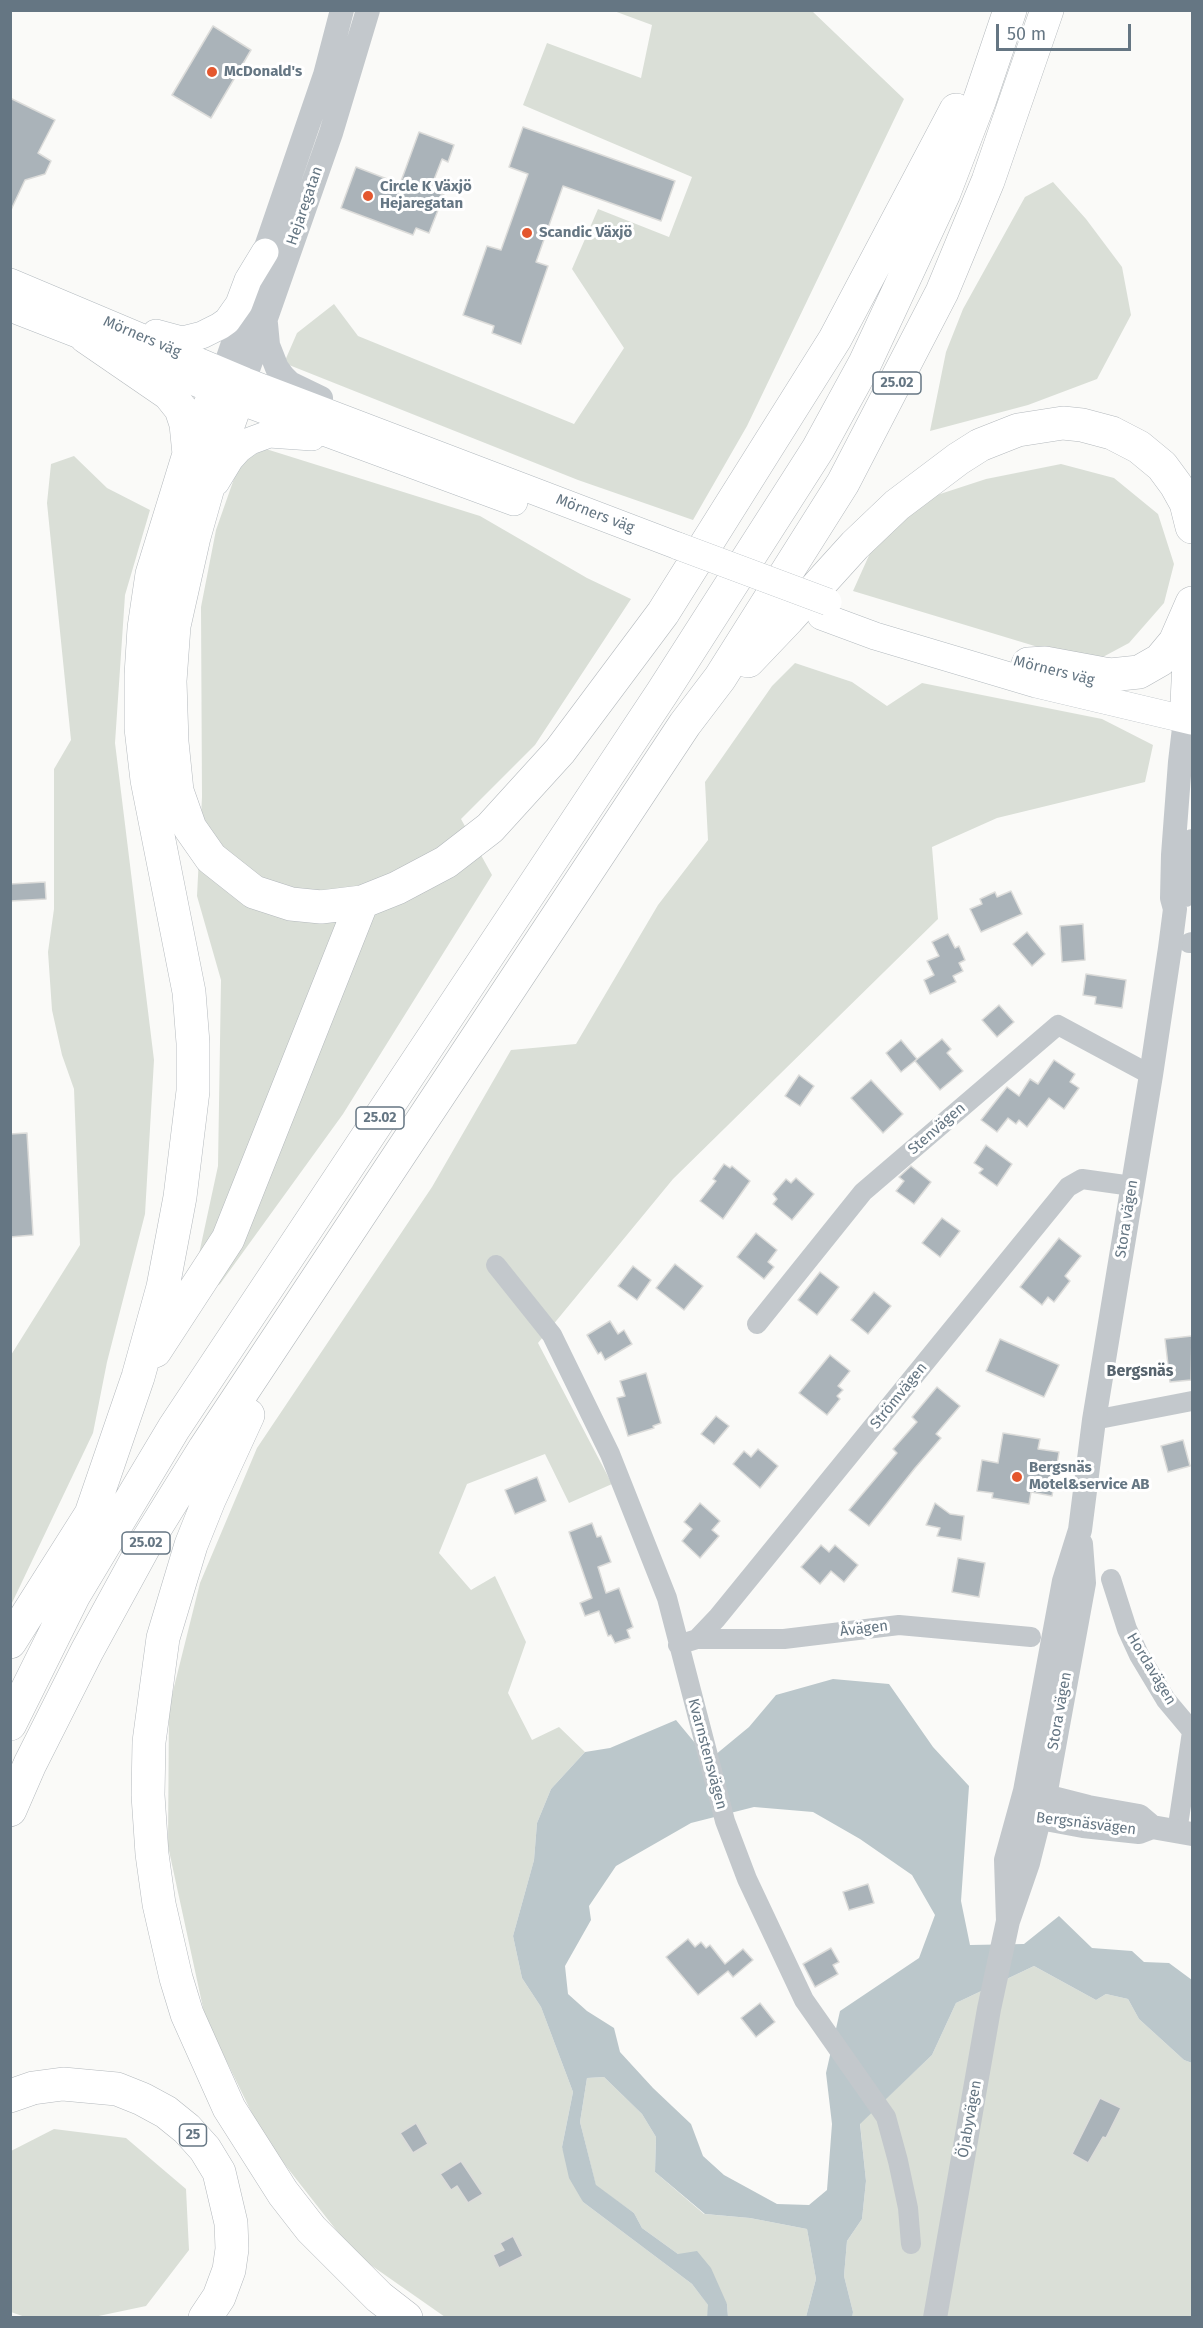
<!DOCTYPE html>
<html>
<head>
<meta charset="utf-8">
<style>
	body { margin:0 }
	#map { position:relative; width:1203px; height:2328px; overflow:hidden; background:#fafaf8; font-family:"Fira Sans",sans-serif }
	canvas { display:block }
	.frame { position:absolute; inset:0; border:12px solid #657683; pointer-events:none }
	.scale { position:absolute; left:996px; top:24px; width:135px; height:27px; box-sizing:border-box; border:3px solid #657683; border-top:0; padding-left:8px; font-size:18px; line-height:21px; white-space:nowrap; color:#657683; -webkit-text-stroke:4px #fff; paint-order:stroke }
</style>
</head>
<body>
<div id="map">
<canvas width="1203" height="2328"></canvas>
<div class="frame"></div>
<div class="scale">50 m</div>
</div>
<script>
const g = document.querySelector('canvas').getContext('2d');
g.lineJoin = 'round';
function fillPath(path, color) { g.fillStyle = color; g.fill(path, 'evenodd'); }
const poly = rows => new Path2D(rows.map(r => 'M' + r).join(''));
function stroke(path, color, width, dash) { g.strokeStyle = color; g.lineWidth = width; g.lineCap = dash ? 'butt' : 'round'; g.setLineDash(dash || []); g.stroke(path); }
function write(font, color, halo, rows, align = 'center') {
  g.font = font + ' "Fira Sans",sans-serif'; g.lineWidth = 6; g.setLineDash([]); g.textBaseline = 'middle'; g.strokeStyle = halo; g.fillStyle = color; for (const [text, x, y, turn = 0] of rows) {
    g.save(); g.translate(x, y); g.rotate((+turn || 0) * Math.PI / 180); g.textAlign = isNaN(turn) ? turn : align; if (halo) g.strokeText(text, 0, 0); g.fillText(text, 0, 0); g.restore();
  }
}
fillPath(poly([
	[614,11,812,11,904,99,747,426,693,520,578,480,284,363,297,333,334,304,358,336,574,424,624,348,572,269,598,209,669,237,692,177,523,105,547,43,641,78,652,25],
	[1053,182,1086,219,1122,267,1131,315,1097,379,1028,405,930,431,946,352,963,309,1025,197],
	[266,449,480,516,587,578,631,599,535,745,461,819,492,875,343,1114,220,1284,188,1305,218,1166,221,980,197,896,202,797,201,607,216,530,236,473,241,461],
	[74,456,107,488,150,510,125,595,115,743,154,1060,145,1214,107,1362,93,1433,11,1605,11,1355,80,1245,74,1089,62,1055,52,1010,48,952,54,909,54,769,71,740,47,503,51,464],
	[1061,464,1114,478,1158,514,1174,564,1164,603,1129,643,1101,658,1038,647,853,591,875,542,934,496,986,479],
	[795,663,852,682,887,706,922,683,1102,719,1153,745,1145,782,997,818,932,847,938,919,673,1179,538,1343,612,1484,569,1503,545,1454,467,1484,439,1553,471,1590,495,1576,526,1642,508,1693,532,1740,559,1727,585,1752,551,1789,537,1823,534,1860,513,1936,522,1978,541,2007,573,2092,562,2147,583,2202,692,2284,709,2306,707,2317,445,2317,355,2254,264,2138,205,2017,168,1846,169,1707,200,1583,257,1448,432,1187,511,1050,576,1044,658,905,708,840,705,782,772,686],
	[1034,1966,1096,2000,1106,1994,1128,1999,1139,2019,1184,2060,1192,2063,1192,2317,852,2317,853,2312,844,2276,847,2241,862,2219,866,2181,860,2123,932,2055,956,2003],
	[604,2077,642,2114,656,2137,655,2172,704,2214,750,2218,807,2229,816,2279,806,2317,728,2317,727,2304,678,2254,642,2228,634,2213,596,2186,580,2122,587,2078],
	[54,2129,126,2138,186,2189,189,2250,146,2306,89,2318,25,2317,11,2312,11,2151]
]), '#dadfd7');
fillPath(poly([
	[833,1679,889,1684,933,1747,969,1786,961,1901,970,1945,1024,1944,1059,1916,1092,1948,1132,1951,1144,1962,1169,1963,1192,1980,1192,2063,1184,2060,1139,2019,1128,1999,1106,1994,1096,2000,1034,1966,956,2003,932,2055,860,2124,866,2181,862,2219,847,2241,844,2276,853,2312,852,2318,806,2317,816,2279,807,2229,750,2218,705,2214,655,2172,656,2137,642,2114,604,2077,587,2078,580,2122,596,2185,634,2213,642,2228,678,2254,697,2251,711,2268,727,2304,728,2317,707,2317,708,2305,692,2284,583,2202,569,2178,562,2147,573,2092,541,2007,522,1978,513,1936,534,1860,537,1823,551,1789,585,1752,610,1748,676,1720,709,1760,749,1727,776,1695],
	[754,1807,813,1812,860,1839,912,1875,935,1915,919,1958,840,2011,826,2073,832,2124,827,2190,809,2205,777,2204,724,2175,703,2156,691,2124,653,2088,620,2052,614,2028,587,2011,568,1994,565,1966,591,1920,589,1906,616,1866,691,1823]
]), '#bbc7cb');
const building = poly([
	[213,26,251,50,211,118,172,95,213,26],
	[10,98,55,120,38,153,51,161,45,174,25,180,10,212,10,98],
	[523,127,675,181,661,221,563,186,536,262,548,266,521,344,492,333,494,326,463,315,487,246,501,250,528,174,509,167,523,127],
	[419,132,454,145,448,162,442,159,430,190,444,195,429,233,416,228,413,235,341,208,356,167,400,184,419,132],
	[45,882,46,899,10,901,10,884,45,882],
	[1011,891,1022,914,981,932,970,909,982,904,980,899,995,892,997,897,1011,891],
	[1083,924,1085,960,1062,962,1060,926,1083,924],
	[1027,932,1045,954,1032,966,1013,944,1027,932],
	[948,934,955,948,959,946,965,960,959,963,963,971,953,976,956,982,930,994,924,980,934,975,927,961,939,956,932,942,948,934],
	[1086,974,1126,980,1122,1008,1095,1004,1096,997,1083,995,1086,974],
	[999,1005,1014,1022,997,1037,982,1020,999,1005],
	[942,1039,951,1049,947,1053,963,1071,940,1090,915,1061,942,1039],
	[901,1040,917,1059,901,1072,886,1053,901,1040],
	[1054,1060,1075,1074,1070,1082,1079,1088,1064,1109,1049,1098,1027,1127,1019,1120,1016,1124,1008,1118,997,1132,981,1120,1007,1087,1019,1096,1030,1079,1038,1084,1054,1060],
	[799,1075,814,1086,800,1106,785,1096,799,1075],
	[871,1080,903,1114,883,1133,851,1098,871,1080],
	[27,1133,33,1235,10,1237,10,1134,27,1133],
	[986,1145,1012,1164,997,1186,979,1173,983,1169,974,1163,986,1145],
	[724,1164,730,1168,732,1166,750,1181,723,1219,700,1201,716,1181,713,1179,724,1164],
	[911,1166,931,1182,914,1204,896,1191,904,1181,899,1177,911,1166],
	[796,1178,814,1194,792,1220,773,1204,777,1199,773,1194,786,1179,791,1183,796,1178],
	[942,1218,960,1231,940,1257,922,1243,942,1218],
	[756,1233,777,1250,768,1262,774,1267,764,1279,737,1257,756,1233],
	[1059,1238,1081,1256,1065,1276,1070,1281,1054,1302,1048,1297,1042,1305,1020,1287,1059,1238],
	[675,1264,703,1286,684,1310,656,1288,675,1264],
	[633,1266,651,1280,637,1300,618,1286,633,1266],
	[820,1272,839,1287,817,1315,798,1300,820,1272],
	[874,1292,891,1306,868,1334,851,1320,874,1292],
	[610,1321,618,1334,624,1330,632,1344,605,1360,601,1352,598,1354,587,1335,610,1321],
	[1192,1336,1191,1380,1170,1382,1165,1339,1192,1336],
	[1000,1339,1059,1365,1044,1397,986,1371,1000,1339],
	[830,1355,850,1371,838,1386,843,1390,837,1396,840,1399,827,1415,799,1393,830,1355],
	[646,1373,661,1423,653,1426,654,1428,628,1436,617,1398,625,1396,620,1381,646,1373],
	[937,1387,960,1406,936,1434,941,1438,915,1468,869,1526,849,1510,897,1453,893,1449,917,1422,912,1417,937,1387],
	[716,1416,729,1426,714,1444,701,1434,716,1416],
	[1003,1433,1040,1439,1038,1449,1059,1452,1052,1496,1031,1492,1029,1504,992,1498,993,1493,977,1491,982,1460,998,1463,1003,1433],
	[1183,1440,1190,1466,1168,1472,1161,1446,1183,1440],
	[758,1449,778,1466,760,1488,733,1464,744,1451,751,1457,758,1449],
	[537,1477,546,1501,515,1514,505,1490,537,1477],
	[700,1503,720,1521,712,1530,719,1536,700,1558,682,1541,692,1529,684,1522,700,1503],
	[935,1503,950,1514,964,1516,961,1540,937,1536,940,1528,926,1525,935,1503],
	[592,1523,597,1537,601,1536,611,1562,598,1567,606,1593,619,1588,633,1627,627,1630,630,1638,615,1643,611,1635,608,1636,599,1611,585,1616,580,1603,592,1598,569,1532,592,1523],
	[821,1545,829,1552,835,1545,858,1565,844,1582,831,1571,820,1584,801,1567,821,1545],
	[958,1558,985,1563,979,1597,952,1592,958,1558],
	[868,1884,874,1903,849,1910,843,1892,868,1884],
	[688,1939,695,1947,701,1942,706,1948,710,1945,725,1964,743,1949,753,1960,733,1977,728,1971,698,1995,666,1957,688,1939],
	[831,1948,839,1962,833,1965,838,1974,815,1987,803,1964,831,1948],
	[760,2003,775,2022,756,2037,741,2018,760,2003],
	[1100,2098,1121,2108,1106,2138,1103,2137,1088,2163,1072,2154,1100,2098],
	[416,2123,428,2144,413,2153,400,2133,416,2123],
	[461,2161,483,2194,468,2203,457,2186,451,2190,440,2174,461,2161],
	[513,2236,523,2256,499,2268,493,2255,504,2250,500,2243,513,2236]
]);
fillPath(building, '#aab3b9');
stroke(building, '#dcdcda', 1.5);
const secondary = poly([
	[10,282,245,381,678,546],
	[10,308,131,355,237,400,514,502],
	[156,333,182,340,202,335,220,326,227,321,239,304,248,280,265,252],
	[216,482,230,459,239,449,250,441,269,434,312,437],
	[821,616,875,636,1036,684,1192,721]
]);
const motorway = poly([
	[86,337,169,394,181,409,186,424,189,454],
	[237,400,216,459,194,537,174,626,170,681,172,742,177,791,190,828,211,858,254,892,291,904,321,907,362,902,397,888,446,862,490,828,560,751,663,613,835,339,956,110],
	[748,661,788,619,855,545,897,505,958,459,980,445,1018,430,1063,423,1082,425,1112,433,1139,447,1162,466,1176,485,1186,503,1192,527],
	[1028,664,1045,663,1110,675,1139,672,1160,660,1175,642,1192,603],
	[1187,703,1191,619],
	[155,1351,228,1239,362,902],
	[248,1415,209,1500,191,1545,163,1638,149,1742,148,1795,152,1854,159,1904,176,1978,187,2014,229,2108,283,2193,311,2229,379,2297,406,2318],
	[10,1642,91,1514,138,1377,163,1287,180,1197,193,1091,193,1043,189,992,147,780,141,728,141,675,144,628,152,574,189,454,216,391],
	[10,1724,74,1595,174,1428,662,693,818,449,865,363,944,193,980,99,1010,10],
	[10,1810,30,1764,87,1651,146,1543,205,1448,685,724,720,678,843,483,942,292,988,181,1047,10],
	[10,2096,33,2088,63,2084,117,2089,142,2099,166,2112,187,2129,205,2149,219,2172,231,2223,232,2249,229,2270,219,2297,205,2318]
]);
stroke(secondary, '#b3babf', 28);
stroke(motorway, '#b4b9bd', 34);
stroke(poly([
	[1189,943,1192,942],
	[496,1265,552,1335,610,1454,667,1598,725,1821,747,1879,804,2000,886,2117,898,2161,908,2208,911,2244],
	[757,1324,863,1192,1058,1025,1151,1075],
	[1094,1420,1192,1401],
	[1111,1579,1127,1629,1139,1655,1166,1700,1192,1731],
	[697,1639,784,1639,899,1625,1031,1637],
	[678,1645,697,1639,717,1618,1068,1187,1082,1179,1132,1186],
	[1177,1832,1192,1732]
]), '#c3c8cc', 20);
stroke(poly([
	[266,324,268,345,277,368,283,376,290,383,321,398],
	[217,390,325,75,342,10],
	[238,398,331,133,368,10],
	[1185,895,1192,841],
	[1029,1792,1088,1807,1139,1816,1152,1827],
	[1024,1815,1083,1826,1139,1832,1152,1827,1192,1834],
	[1008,1921,1006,1860,1025,1791,1064,1581,1080,1530,1094,1420,1151,1075,1170,948,1175,909,1172,898,1173,855,1180,762,1187,703],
	[935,2318,989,2009,1008,1921,1028,1863,1045,1796,1084,1583,1081,1544]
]), '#c3c8cc', 24);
stroke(secondary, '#fff', 27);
stroke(motorway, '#fff', 33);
const secondaryBridge = poly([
	[678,546,828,602]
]);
stroke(secondaryBridge, '#b3babf', 28, []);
stroke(secondaryBridge, '#fff', 27);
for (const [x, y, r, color] of [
	[212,72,6,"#e4572e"],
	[368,196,6,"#e4572e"],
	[527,233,6,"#e4572e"],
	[1017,1477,6,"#e4572e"]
]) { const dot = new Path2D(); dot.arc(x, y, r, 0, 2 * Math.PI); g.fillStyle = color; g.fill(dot); stroke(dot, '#fff', 2); }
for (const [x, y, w] of [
	[897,383,48],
	[380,1118,48],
	[146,1543,48],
	[193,2135,27]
]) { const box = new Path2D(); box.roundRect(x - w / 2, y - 11, w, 22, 4.5); g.fillStyle = '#fff'; g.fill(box); stroke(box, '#657683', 1.5); }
write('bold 14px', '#657683', null, [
	["25.02",897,383],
	["25.02",380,1118],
	["25.02",146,1543],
	["25",193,2135]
]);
write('bold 15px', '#657683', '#fff', [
	["McDonald's",224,72],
	["Circle K Växjö",380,187],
	["Hejaregatan",380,204],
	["Scandic Växjö",539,233],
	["Bergsnäs",1029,1468],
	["Motel&service AB",1029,1485]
], 'left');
write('15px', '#657683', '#fff', [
	["Hejaregatan",305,206,-71],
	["Mörners väg",142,337,23],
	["Mörners väg",595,514,21],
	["Mörners väg",1054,671,14],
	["Stenvägen",937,1129,-41],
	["Stora vägen",1127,1219,-81],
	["Strömvägen",899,1396,-51],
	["Åvägen",864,1629,-7],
	["Hordavägen",1151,1669,59],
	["Stora vägen",1060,1711,-80],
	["Kvarnstensvägen",707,1754,75],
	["Bergsnäsvägen",1086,1824,7],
	["Öjabyvägen",970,2119,-80]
]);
write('bold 16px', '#57646e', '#fff', [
	["Bergsnäs",1140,1372]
]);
</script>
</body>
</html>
